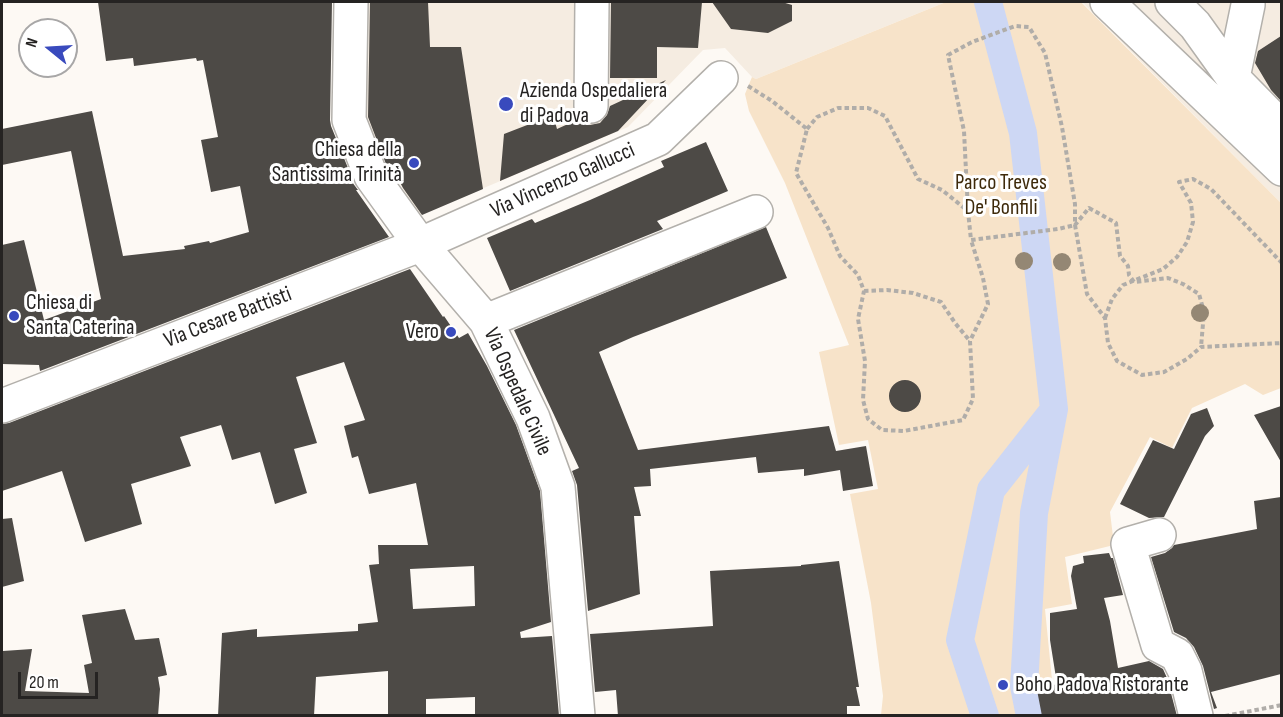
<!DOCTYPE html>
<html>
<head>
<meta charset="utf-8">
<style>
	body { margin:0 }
	#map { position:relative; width:1283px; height:717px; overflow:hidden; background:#fdf9f4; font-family:"Sofia Sans Condensed",sans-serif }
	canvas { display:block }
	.frame { position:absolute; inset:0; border:3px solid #252322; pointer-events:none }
	.north { position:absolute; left:18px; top:18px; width:60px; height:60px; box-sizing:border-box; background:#fff; border:2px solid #a8a7a7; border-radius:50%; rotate:288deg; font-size:16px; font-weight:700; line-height:24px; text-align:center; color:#252322 }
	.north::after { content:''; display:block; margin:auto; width:21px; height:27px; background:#394abd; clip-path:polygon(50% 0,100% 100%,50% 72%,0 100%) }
	.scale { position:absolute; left:18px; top:672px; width:80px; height:27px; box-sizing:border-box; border:3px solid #252322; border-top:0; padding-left:8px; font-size:18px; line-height:21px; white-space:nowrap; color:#252322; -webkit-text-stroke:4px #fff; paint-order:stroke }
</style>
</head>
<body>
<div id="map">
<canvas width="1283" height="717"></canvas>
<div class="frame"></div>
<div class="north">N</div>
<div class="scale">20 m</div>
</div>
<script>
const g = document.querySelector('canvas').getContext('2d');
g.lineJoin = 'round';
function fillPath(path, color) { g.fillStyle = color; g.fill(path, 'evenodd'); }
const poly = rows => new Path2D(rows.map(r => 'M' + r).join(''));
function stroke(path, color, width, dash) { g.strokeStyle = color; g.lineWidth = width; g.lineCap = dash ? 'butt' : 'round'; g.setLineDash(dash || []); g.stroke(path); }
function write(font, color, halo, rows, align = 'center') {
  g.font = font + ' "Sofia Sans Condensed",sans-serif'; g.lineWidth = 6; g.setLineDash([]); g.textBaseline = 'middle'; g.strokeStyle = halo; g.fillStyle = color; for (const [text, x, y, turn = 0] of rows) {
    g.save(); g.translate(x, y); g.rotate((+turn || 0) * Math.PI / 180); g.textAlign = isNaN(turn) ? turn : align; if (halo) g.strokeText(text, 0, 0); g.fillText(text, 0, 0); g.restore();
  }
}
fillPath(poly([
	[361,2,946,2,756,79,752,77,725,48,703,50,628,127,420,215,416,214,376,137,367,139,360,48],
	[1082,2,1281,2,1281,203]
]), '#f5ece1');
fillPath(poly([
	[946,2,1081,2,1281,203,1281,388,1263,395,1245,384,1192,408,1172,448,1150,437,1110,512,1114,545,1065,557,1072,604,1045,609,1052,680,1032,684,1037,715,881,715,883,696,871,603,850,494,878,489,868,440,839,445,819,352,849,345,785,183,749,111,745,94,752,77,756,79]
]), '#f7e3c9');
stroke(poly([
	[988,2,1023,133,1054,409,1034,513,1024,686,1030,716],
	[985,716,960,640,991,490,1050,415]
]), '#cdd7f4', 28);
fillPath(poly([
	[98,2,332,2,330,120,331,126,350,173,346,174,358,190,356,190,389,237,40,371,39,365,2,364,2,245,24,240,44,320,101,299,71,151,2,165,2,129,92,111,123,256,185,249,184,246,209,241,210,243,249,232,240,186,211,192,201,140,218,137,203,60,197,61,196,58,134,66,133,58,106,61],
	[370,2,428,2,430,47,461,47,483,189,422,215,403,188,390,163,386,164,368,117],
	[611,2,702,2,698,48,657,47,657,78,610,78],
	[712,2,782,2,792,5,792,21,768,33,731,29],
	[1281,36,1281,101,1271,90,1255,63,1258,51],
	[666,80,618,131,500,181,504,134,553,115,557,129,579,119,582,122,590,125,600,123,607,115,610,106],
	[706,142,728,191,657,221,663,229,510,291,487,238,532,219,535,223,590,200,664,167,661,161],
	[766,227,787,278,633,337,599,352,638,450,829,426,836,451,866,446,873,486,843,491,840,470,804,476,804,469,758,473,756,457,650,469,651,486,634,487,641,516,634,516,640,594,588,611,577,485,572,471,579,468,514,330],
	[410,269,443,317,444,316,459,338,468,333,487,366,516,425,540,491,551,622,520,632,521,638,552,636,559,716,475,716,475,697,426,699,426,716,388,716,388,671,316,677,314,716,218,716,222,633,257,629,257,637,358,631,358,624,378,622,369,565,379,564,378,545,428,545,416,483,369,494,358,456,352,458,344,426,365,420,344,362,296,377,317,443,294,449,307,493,275,504,260,452,232,460,221,425,180,437,191,466,131,484,142,524,85,542,62,471,2,491,2,424,9,423],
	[474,566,475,606,413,609,410,569],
	'889 396a16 16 0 1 1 32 0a16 16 0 1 1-32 0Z',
	[1281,406,1281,462,1254,415],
	[1207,408,1214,426,1205,436,1164,517,1149,518,1120,504,1153,440,1174,449,1191,414],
	[1281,497,1281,674,1211,692,1217,708,1214,709,1203,666,1194,647,1186,638,1174,632,1151,557,1165,553,1172,548,1174,545,1257,529,1254,501],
	[12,518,24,581,2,587,2,519],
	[1109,553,1111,558,1113,558,1123,595,1104,598,1110,621,1118,668,1149,661,1163,669,1167,678,1177,716,1042,716,1037,690,1057,684,1050,640,1050,613,1077,609,1071,576,1073,566,1084,563,1083,556],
	[839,561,859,687,856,687,860,706,847,706,847,716,618,716,616,690,595,692,590,634,713,626,710,571,801,566,801,565],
	[125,609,135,640,159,638,167,675,158,677,160,689,158,716,2,716,2,661,3,651,32,649,25,691,89,693,84,665,92,663,82,615]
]), '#4d4a46');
const minor = poly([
	[351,2,349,120,371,176,420,244,486,321,533,418,558,487,578,716],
	[1107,2,1282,169],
	[1172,2,1195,25,1233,78],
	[1248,2,1248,5,1233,78,1282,128],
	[591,106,592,2],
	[486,321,756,212],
	[2,406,412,248,658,139,721,78],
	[1159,535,1128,544,1158,645,1177,655,1185,671,1196,716]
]);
stroke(minor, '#b3b0ab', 36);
stroke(poly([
	[748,86,772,101,807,129,796,173,828,228,840,256,858,275,864,291,858,319,865,361,863,400,868,419,882,430,904,431,963,420,973,399,970,341,988,304,983,278,971,240],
	[807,129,817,117,838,108,868,108,885,116,918,179,942,190,968,211,971,240,1058,229,1075,225,1087,294,1105,318,1108,343,1117,361,1142,375,1164,372,1187,359,1201,347,1282,343],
	[968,211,964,131,948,55,972,42,1015,26,1029,27,1045,53,1062,127,1075,204,1075,225,1089,208,1116,223,1120,256,1128,266,1129,275,1134,282,1168,278,1183,284,1199,294,1204,312,1201,347],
	[864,291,887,290,913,293,941,302,955,323,970,341],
	[1105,318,1112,299,1123,285,1163,269,1177,257,1187,242,1193,222,1191,203,1179,182,1193,179,1211,189,1282,263],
	[1225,716,1282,705]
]), '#b0ada9', 4, [4.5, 3]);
stroke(minor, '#fff', 33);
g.fillStyle = '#948774';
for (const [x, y] of [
	[1024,261],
	[1062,262],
	[1200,313]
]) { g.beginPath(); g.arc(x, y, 9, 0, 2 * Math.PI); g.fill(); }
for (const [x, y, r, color] of [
	[506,104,8,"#394abd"],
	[414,163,6,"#394abd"],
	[14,316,6,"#394abd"],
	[451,332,6,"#394abd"],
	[1003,685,6,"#394abd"]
]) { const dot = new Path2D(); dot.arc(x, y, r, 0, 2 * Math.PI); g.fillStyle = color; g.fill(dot); stroke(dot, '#fff', 2); }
write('22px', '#252322', '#fff', [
	["Azienda Ospedaliera",520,91],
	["di Padova",520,116],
	["Chiesa della",402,150,"right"],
	["Santissima Trinità",402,175,"right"],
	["Chiesa di",26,303],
	["Santa Caterina",26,328],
	["Vero",439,332,"right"],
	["Boho Padova Ristorante",1015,685]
], 'left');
write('22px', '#252322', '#fff', [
	["Via Vincenzo Gallucci",563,181,-24],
	["Via Cesare Battisti",228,318,-21],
	["Via Ospedale Civile",517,392,66]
]);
write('22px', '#3e2a0b', '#fff', [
	["Parco Treves",1001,183],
	["De' Bonfili",1001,208]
]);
</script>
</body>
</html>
